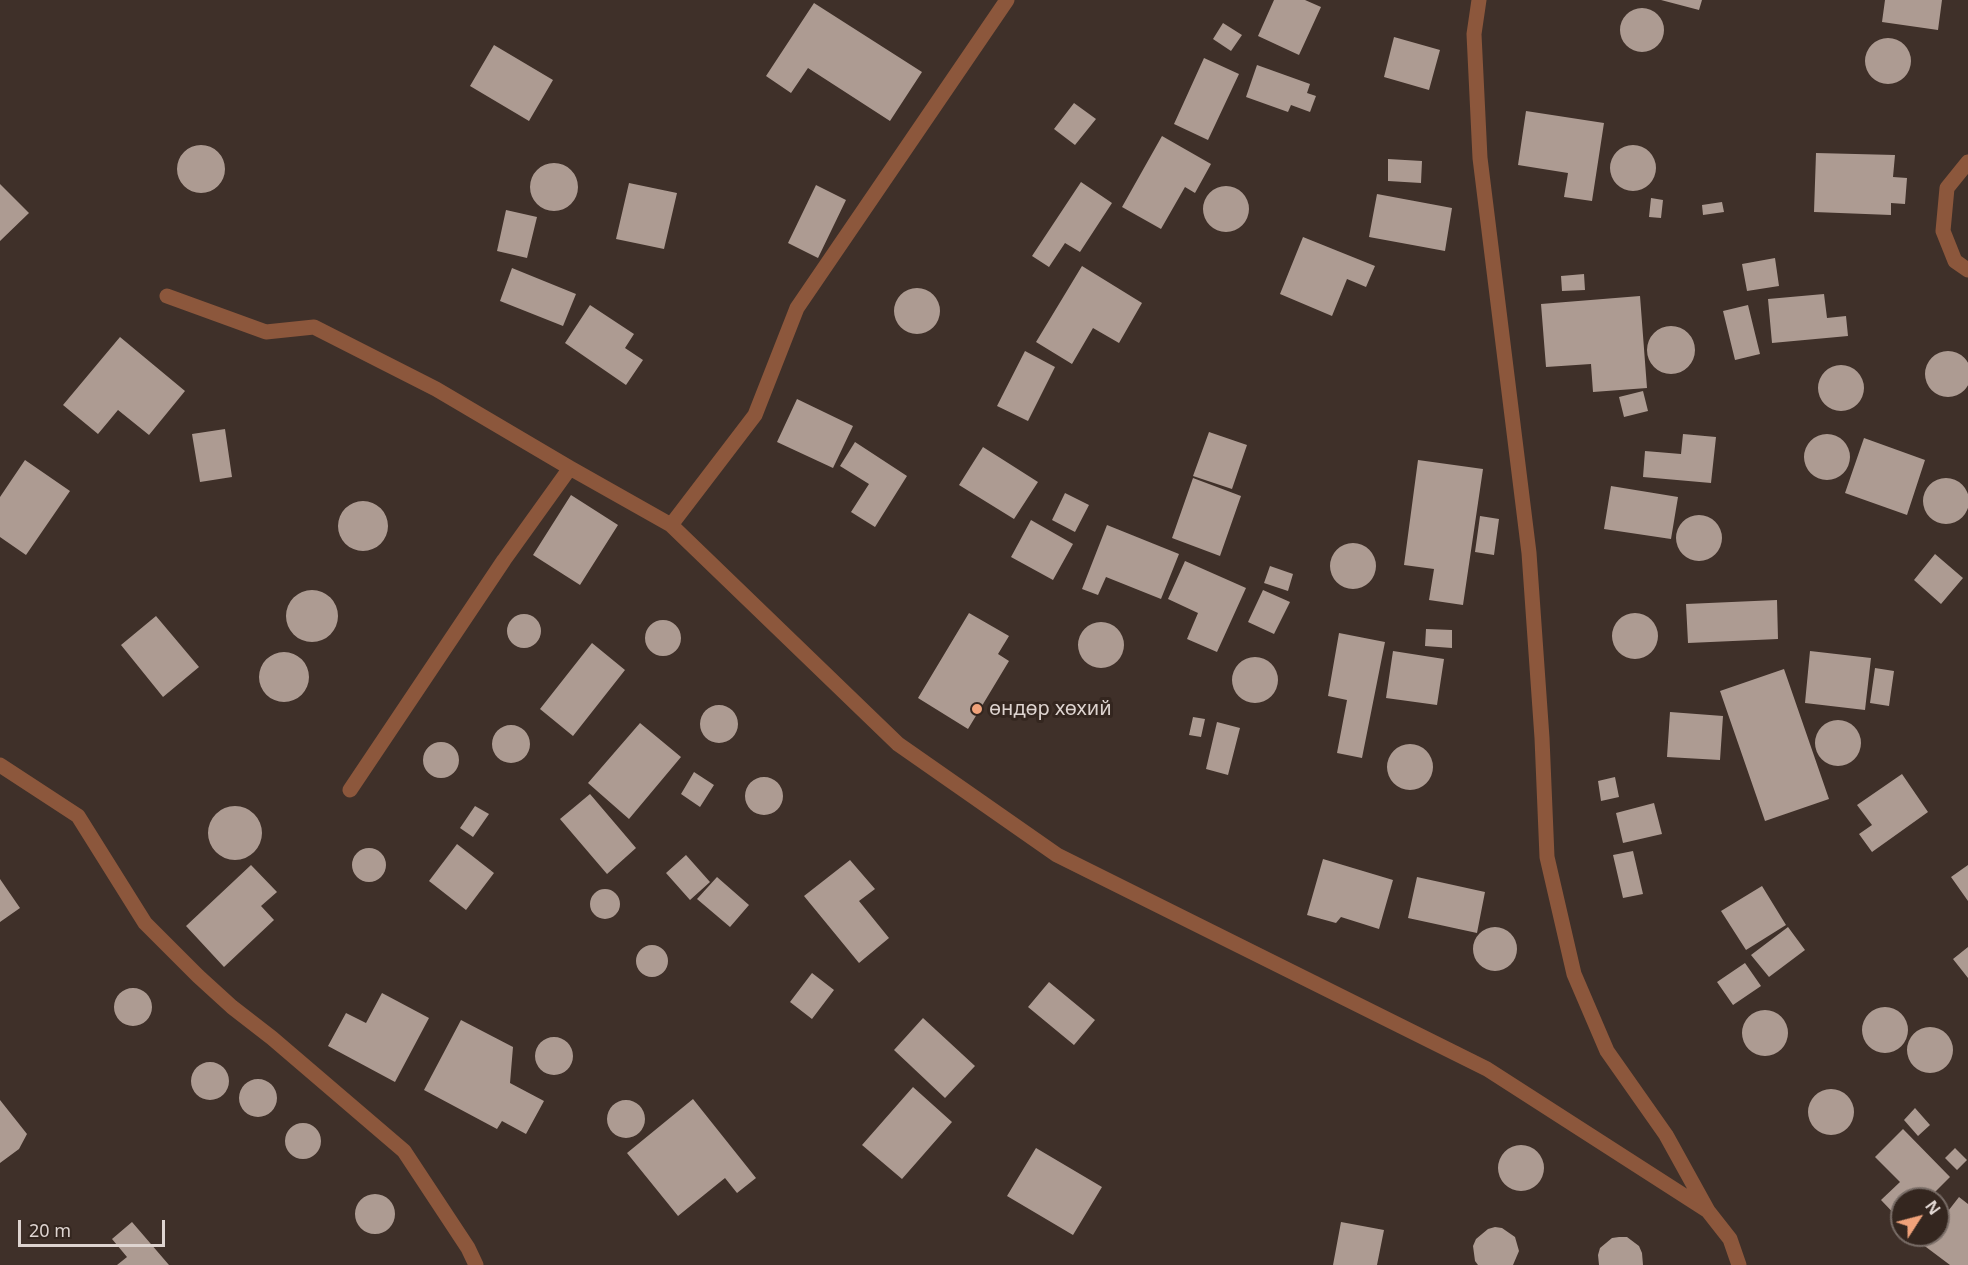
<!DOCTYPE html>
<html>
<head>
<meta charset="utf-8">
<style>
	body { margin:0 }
	#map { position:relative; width:1968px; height:1265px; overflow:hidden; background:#3f3029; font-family:"Noto Sans",sans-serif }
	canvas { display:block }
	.north { position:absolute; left:1890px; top:1187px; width:60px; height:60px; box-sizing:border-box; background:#34261f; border:2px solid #786c66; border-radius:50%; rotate:54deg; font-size:16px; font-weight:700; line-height:24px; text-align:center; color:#ded4d0 }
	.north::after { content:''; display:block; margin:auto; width:21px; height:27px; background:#f0a27a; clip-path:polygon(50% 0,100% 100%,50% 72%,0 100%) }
	.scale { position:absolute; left:18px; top:1220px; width:147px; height:27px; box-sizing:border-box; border:3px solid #ded4d0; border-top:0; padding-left:8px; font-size:18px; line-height:21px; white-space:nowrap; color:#ded4d0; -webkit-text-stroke:4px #34261f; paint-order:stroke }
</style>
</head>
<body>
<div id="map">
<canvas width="1968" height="1265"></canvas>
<div class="north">N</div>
<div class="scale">20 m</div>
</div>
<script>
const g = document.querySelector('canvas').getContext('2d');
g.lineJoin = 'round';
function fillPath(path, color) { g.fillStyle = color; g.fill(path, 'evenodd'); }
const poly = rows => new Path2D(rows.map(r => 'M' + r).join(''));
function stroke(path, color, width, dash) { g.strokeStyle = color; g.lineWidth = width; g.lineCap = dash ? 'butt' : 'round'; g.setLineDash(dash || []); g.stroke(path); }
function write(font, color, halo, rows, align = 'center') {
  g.font = font + ' "Noto Sans",sans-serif'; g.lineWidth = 6; g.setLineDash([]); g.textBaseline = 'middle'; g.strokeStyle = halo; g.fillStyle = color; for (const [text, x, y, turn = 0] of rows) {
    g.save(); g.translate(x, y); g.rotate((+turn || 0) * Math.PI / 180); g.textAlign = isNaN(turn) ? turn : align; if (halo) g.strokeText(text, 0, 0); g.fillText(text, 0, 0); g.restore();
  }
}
fillPath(poly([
	[1274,0,1305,0,1321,7,1299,55,1258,36],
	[1661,0,1702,0,1699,10],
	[1885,0,1942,0,1938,30,1882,22],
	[814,3,922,72,890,121,808,68,791,93,766,76],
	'1620 30a22 22 0 1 1 44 0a22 22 0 1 1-44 0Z',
	[1223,23,1242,35,1231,51,1213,39],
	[1394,37,1440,50,1429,90,1384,77],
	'1865 61a23 23 0 1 1 46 0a23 23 0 1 1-46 0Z',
	[494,45,553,80,529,121,470,86],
	[1204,58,1239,74,1208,140,1174,124],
	[1257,65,1310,84,1307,93,1316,96,1310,112,1291,105,1288,112,1246,97],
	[1074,103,1096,119,1075,145,1054,129],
	[1526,111,1604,123,1592,201,1564,197,1568,173,1518,165],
	[1162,136,1211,164,1195,193,1185,187,1161,229,1122,207],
	'1610 168a23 23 0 1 1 46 0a23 23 0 1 1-46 0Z',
	'177 169a24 24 0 1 1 48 0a24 24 0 1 1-48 0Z',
	[1816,153,1895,155,1893,177,1907,178,1905,204,1891,203,1891,215,1814,212],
	[1388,159,1422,161,1421,183,1388,181],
	'530 187a24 24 0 1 1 48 0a24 24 0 1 1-48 0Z',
	[1081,182,1112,203,1080,252,1065,243,1049,267,1032,256],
	[629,183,677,193,664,249,616,239],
	[0,184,29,213,0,241],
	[816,185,846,200,818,258,788,243],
	'1203 209a23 23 0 1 1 46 0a23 23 0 1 1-46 0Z',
	[1377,194,1452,208,1445,251,1369,237],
	[1651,198,1663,200,1661,218,1649,217],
	[1722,202,1724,212,1703,215,1702,205],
	[506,210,537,217,527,258,497,251],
	[1303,237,1375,266,1366,287,1347,279,1332,316,1280,294],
	[1775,258,1779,286,1747,291,1742,264],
	[1082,266,1142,303,1119,343,1093,328,1072,364,1036,342],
	[512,268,576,294,563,326,500,301],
	[1584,274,1585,290,1562,291,1561,276],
	'894 311a23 23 0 1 1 46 0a23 23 0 1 1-46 0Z',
	[1824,294,1827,318,1846,316,1848,336,1772,343,1768,299],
	[1640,296,1647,388,1593,392,1591,364,1546,367,1541,304],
	[590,305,634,334,625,348,643,360,626,385,565,343],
	[1748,305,1760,354,1735,360,1723,311],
	'1647 350a24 24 0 1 1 48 0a24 24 0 1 1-48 0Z',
	[120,337,185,391,149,435,118,410,98,434,63,405],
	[1025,351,1055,367,1028,421,997,406],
	'1925 374a23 23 0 1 1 46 0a23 23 0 1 1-46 0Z',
	'1818 388a23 23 0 1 1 46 0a23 23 0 1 1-46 0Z',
	[1643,391,1648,411,1624,417,1619,397],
	[797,399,853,426,833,468,777,442],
	[225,429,232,477,200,482,192,434],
	[1209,432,1247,445,1232,489,1193,476],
	[1683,434,1716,437,1711,483,1643,477,1645,451,1681,454],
	'1804 457a23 23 0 1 1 46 0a23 23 0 1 1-46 0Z',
	[1864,438,1925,460,1907,515,1845,493],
	[855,442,907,476,875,527,851,512,869,484,840,466],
	[983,447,1038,482,1014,519,959,485],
	[25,460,70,491,26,555,0,537,0,497],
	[1418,460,1483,469,1463,605,1429,600,1434,569,1404,565],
	[1193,478,1241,496,1220,556,1172,538],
	'1923 501a23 23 0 1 1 46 0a23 23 0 1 1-46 0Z',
	[1611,486,1678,497,1671,539,1604,529],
	[1065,493,1089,505,1075,532,1052,520],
	[571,495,618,525,580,585,533,555],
	'338 526a25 25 0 1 1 50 0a25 25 0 1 1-50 0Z',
	'1676 538a23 23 0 1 1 46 0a23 23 0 1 1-46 0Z',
	[1480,516,1499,519,1494,555,1475,552],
	[1031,520,1073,544,1053,580,1011,557],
	[1107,525,1179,554,1161,599,1106,577,1098,595,1082,589],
	'1330 566a23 23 0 1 1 46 0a23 23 0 1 1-46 0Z',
	[1935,554,1963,578,1941,604,1914,580],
	[1185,561,1246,588,1217,652,1187,639,1198,613,1168,599],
	[1270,566,1293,574,1288,591,1264,583],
	'286 616a26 26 0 1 1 52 0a26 26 0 1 1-52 0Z',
	[1263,590,1290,602,1274,634,1248,622],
	[1777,600,1778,639,1688,643,1686,604],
	'1612 636a23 23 0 1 1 46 0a23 23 0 1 1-46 0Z',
	[969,613,1009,636,998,654,1009,661,968,729,918,698],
	'507 631a17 17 0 1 1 34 0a17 17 0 1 1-34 0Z',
	[156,616,199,667,163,697,121,645],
	'645 638a18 18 0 1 1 36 0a18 18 0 1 1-36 0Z',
	'1078 645a23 23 0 1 1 46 0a23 23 0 1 1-46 0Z',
	[1426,629,1452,630,1452,648,1425,646],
	[1339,633,1385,642,1362,758,1337,753,1347,700,1328,696],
	[592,643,625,670,573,736,540,709],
	[1393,651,1444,659,1437,705,1386,698],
	[1810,651,1871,658,1865,710,1805,703],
	'259 677a25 25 0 1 1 50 0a25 25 0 1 1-50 0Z',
	'1232 680a23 23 0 1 1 46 0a23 23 0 1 1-46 0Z',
	[1875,668,1894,671,1889,706,1870,703],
	[1784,669,1829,799,1765,821,1720,691],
	'700 724a19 19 0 1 1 38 0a19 19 0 1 1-38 0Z',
	[1670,712,1723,716,1720,760,1667,757],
	[1193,717,1205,719,1201,737,1189,735],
	'1815 743a23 23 0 1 1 46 0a23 23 0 1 1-46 0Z',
	[1217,722,1240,728,1228,775,1206,769],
	[640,723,681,757,629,819,588,783],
	'492 744a19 19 0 1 1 38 0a19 19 0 1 1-38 0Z',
	'423 760a18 18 0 1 1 36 0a18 18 0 1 1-36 0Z',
	'1387 767a23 23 0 1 1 46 0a23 23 0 1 1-46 0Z',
	[694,772,714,785,700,807,681,794],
	[1902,774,1928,812,1872,852,1859,834,1872,825,1857,805],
	[1615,777,1619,797,1601,801,1598,781],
	'745 796a19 19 0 1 1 38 0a19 19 0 1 1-38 0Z',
	[590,794,636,848,607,874,560,819],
	[1654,803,1662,834,1623,843,1616,813],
	[475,806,489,814,473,837,460,828],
	'208 833a27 27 0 1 1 54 0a27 27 0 1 1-54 0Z',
	[457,844,494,873,466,910,429,881],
	'352 865a17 17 0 1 1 34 0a17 17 0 1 1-34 0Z',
	[1633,851,1643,894,1623,898,1613,855],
	[686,855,710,882,690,900,666,873],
	[1323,859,1393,880,1379,929,1341,917,1336,923,1307,915],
	[850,860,875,889,859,901,889,938,859,963,804,896],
	[251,865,277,892,261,906,274,920,224,967,186,926],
	[1968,865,1968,901,1951,877],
	[717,877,749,905,730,927,697,899],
	[1417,877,1485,892,1477,933,1408,918],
	[0,879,20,908,0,922],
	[1762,886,1786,925,1746,950,1721,911],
	'590 904a15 15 0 1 1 30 0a15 15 0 1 1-30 0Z',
	[1788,927,1805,950,1769,977,1751,955],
	'1473 949a22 22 0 1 1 44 0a22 22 0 1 1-44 0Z',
	'636 961a16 16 0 1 1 32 0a16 16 0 1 1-32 0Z',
	[1968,947,1968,978,1953,959],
	[1745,963,1761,986,1733,1005,1717,982],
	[812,973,834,990,812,1019,790,1002],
	[1049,982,1095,1020,1074,1045,1028,1007],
	'114 1007a19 19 0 1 1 38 0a19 19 0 1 1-38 0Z',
	[382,993,429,1018,395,1082,328,1046,346,1013,366,1023],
	'1862 1030a23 23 0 1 1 46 0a23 23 0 1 1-46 0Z',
	'1742 1033a23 23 0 1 1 46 0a23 23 0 1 1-46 0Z',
	[923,1018,975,1066,945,1098,894,1050],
	[461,1020,513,1047,510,1083,544,1101,526,1134,502,1121,497,1129,424,1090],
	'1907 1050a23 23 0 1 1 46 0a23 23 0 1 1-46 0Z',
	'535 1056a19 19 0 1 1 38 0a19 19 0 1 1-38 0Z',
	'191 1081a19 19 0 1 1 38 0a19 19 0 1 1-38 0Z',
	'239 1098a19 19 0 1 1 38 0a19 19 0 1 1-38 0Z',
	[913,1087,952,1122,902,1179,862,1145],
	'1808 1112a23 23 0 1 1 46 0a23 23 0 1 1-46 0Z',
	[693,1099,756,1178,737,1193,725,1178,678,1216,627,1153],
	[0,1100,27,1134,19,1149,0,1163],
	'607 1119a19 19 0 1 1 38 0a19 19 0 1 1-38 0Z',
	[1915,1108,1930,1125,1918,1136,1904,1120],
	'285 1141a18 18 0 1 1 36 0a18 18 0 1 1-36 0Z',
	[1903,1129,1950,1177,1928,1199,1902,1199,1902,1222,1881,1200,1900,1182,1875,1157],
	'1498 1168a23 23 0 1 1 46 0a23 23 0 1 1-46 0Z',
	[1036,1148,1102,1187,1073,1235,1007,1196],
	[1955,1148,1967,1160,1957,1170,1945,1158],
	'355 1214a20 20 0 1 1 40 0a20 20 0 1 1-40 0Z',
	[1959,1197,1968,1204,1968,1265,1950,1265,1922,1244,1929,1235,1938,1235,1938,1224],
	[132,1222,169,1265,117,1265,127,1257,112,1239],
	[1341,1222,1384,1230,1377,1265,1333,1265],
	[1495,1227,1502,1228,1515,1237,1519,1251,1513,1265,1478,1265,1475,1261,1473,1246,1476,1239,1488,1229],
	[1619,1237,1627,1237,1639,1246,1642,1253,1643,1265,1599,1265,1598,1255,1600,1248,1612,1238]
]), '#ad9b92');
stroke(poly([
	[1479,0,1474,34,1480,158,1529,553,1542,738,1547,857,1574,974,1607,1051,1666,1135,1708,1211,1730,1239,1739,1265],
	[1968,162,1947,188,1943,231,1955,261,1968,270],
	[167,296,266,332,314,327,436,389,570,468,671,525,898,744,1057,855,1487,1069,1708,1211],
	[671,525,755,415,797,308,1007,0],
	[0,765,78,816,145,923,198,976,232,1007,272,1038,404,1151,468,1248,476,1265],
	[350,790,504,560,570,468]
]), '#8c573c', 15);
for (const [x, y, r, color] of [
	[977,709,6,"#f0a27a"]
]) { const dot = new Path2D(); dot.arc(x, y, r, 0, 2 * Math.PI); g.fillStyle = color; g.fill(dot); stroke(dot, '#34261f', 2); }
write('20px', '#ded4d0', '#34261f', [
	["өндөр хөхий",989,709]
], 'left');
</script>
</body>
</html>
